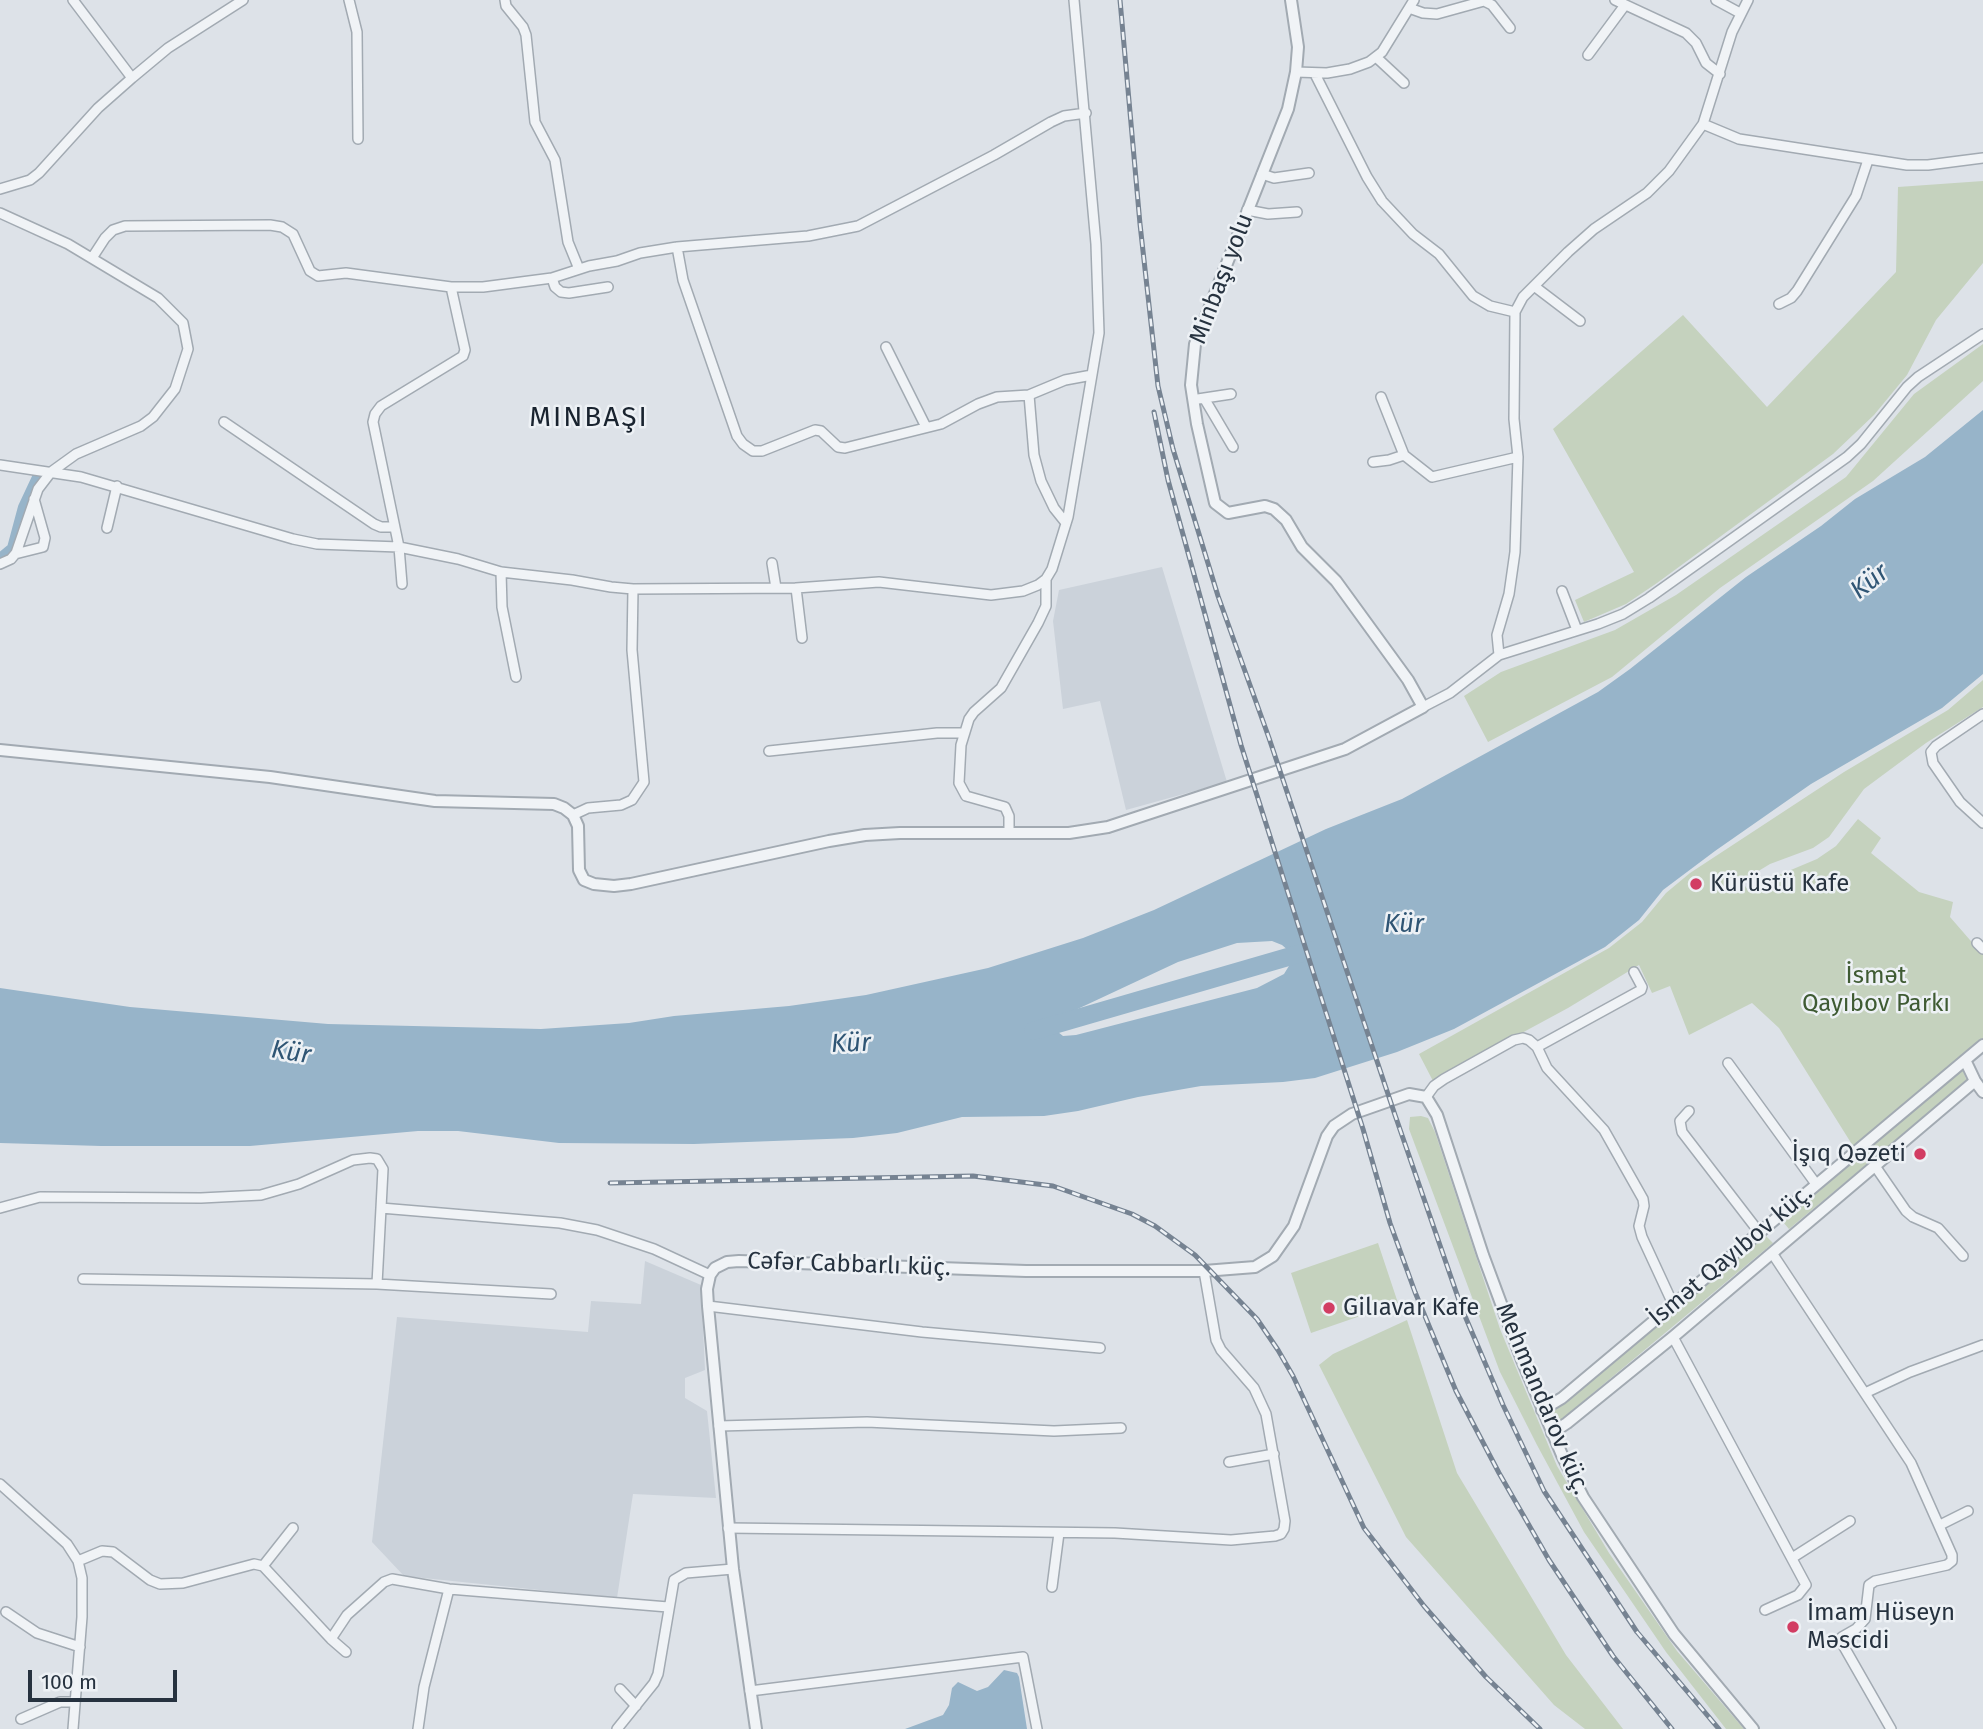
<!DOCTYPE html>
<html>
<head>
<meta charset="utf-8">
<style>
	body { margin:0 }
	#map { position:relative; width:1983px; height:1729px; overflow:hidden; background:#dde2e8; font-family:"Fira Sans",sans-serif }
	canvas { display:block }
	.scale { position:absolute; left:28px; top:1670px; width:149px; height:32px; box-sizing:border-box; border:4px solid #26323f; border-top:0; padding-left:9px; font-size:21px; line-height:24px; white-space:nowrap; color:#26323f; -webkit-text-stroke:5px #edf1f5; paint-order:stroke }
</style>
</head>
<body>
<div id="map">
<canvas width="1983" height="1729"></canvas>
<div class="scale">100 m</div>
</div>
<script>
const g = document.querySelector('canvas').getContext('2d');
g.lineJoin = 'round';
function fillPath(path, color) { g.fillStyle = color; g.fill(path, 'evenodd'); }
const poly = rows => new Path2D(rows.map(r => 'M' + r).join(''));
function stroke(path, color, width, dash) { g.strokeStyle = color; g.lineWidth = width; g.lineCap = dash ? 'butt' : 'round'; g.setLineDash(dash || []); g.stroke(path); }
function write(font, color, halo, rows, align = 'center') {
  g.font = font + ' "Fira Sans",sans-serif'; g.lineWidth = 5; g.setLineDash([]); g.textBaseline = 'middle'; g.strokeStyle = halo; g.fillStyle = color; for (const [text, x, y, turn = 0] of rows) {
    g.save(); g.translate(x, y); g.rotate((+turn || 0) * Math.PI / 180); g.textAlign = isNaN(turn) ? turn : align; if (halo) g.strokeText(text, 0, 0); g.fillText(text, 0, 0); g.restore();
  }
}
fillPath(poly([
	[1162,567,1227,782,1126,810,1100,701,1063,709,1053,621,1059,590],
	[645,1261,701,1285,705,1370,685,1378,685,1398,707,1411,716,1498,633,1494,617,1598,404,1576,372,1542,397,1317,588,1332,591,1301,641,1304]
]), '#cbd2da');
fillPath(poly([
	[1983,181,1983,263,1936,320,1907,375,1874,415,1833,454,1657,583,1626,604,1584,622,1575,600,1634,572,1553,429,1683,315,1767,407,1896,272,1898,187],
	[1983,344,1983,381,1873,481,1720,588,1612,677,1488,742,1464,696,1501,672,1615,630,1676,595,1846,477,1914,394],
	[1983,680,1983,707,1926,743,1864,789,1829,837,1813,848,1770,864,1742,881,1749,892,1767,880,1817,859,1836,846,1858,819,1881,838,1871,853,1919,892,1953,902,1950,917,1983,955,1983,1038,1853,1146,1779,1028,1752,1003,1689,1035,1670,986,1652,993,1639,965,1568,1008,1433,1081,1419,1054,1609,948,1642,922,1666,893,1690,873,1844,772,1948,710],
	[1962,1069,1967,1081,1789,1229,1783,1222],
	[1421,1116,1428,1118,1435,1132,1500,1329,1557,1466,1609,1553,1677,1651,1744,1729,1726,1729,1666,1652,1584,1532,1537,1445,1500,1372,1409,1129,1410,1117],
	[1766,1236,1773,1243,1557,1423,1551,1413],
	[1378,1243,1398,1303,1311,1333,1291,1273],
	[1407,1320,1457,1473,1566,1655,1623,1729,1585,1729,1554,1705,1406,1537,1319,1365,1333,1354]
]), '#c5d2be');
fillPath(poly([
	[1983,410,1983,674,1942,708,1811,784,1715,851,1663,890,1639,920,1605,947,1454,1029,1397,1052,1315,1078,1283,1082,1201,1086,1138,1097,1078,1111,1044,1116,962,1117,897,1133,853,1138,694,1144,559,1143,458,1131,418,1131,250,1146,101,1146,0,1143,0,988,130,1007,328,1024,541,1029,629,1023,674,1016,789,1006,866,995,988,968,1083,938,1154,910,1326,829,1402,799,1598,692,1630,669,1746,577,1821,526,1855,499,1925,457],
	[1272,941,1282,945,1290,952,1292,961,1284,974,1257,988,1076,1035,1063,1036,1053,1028,1059,1018,1069,1013,1178,962,1237,943],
	[1004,1670,1017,1673,1019,1677,1027,1729,905,1729,943,1715,949,1705,952,1688,958,1682,977,1691,988,1687]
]), '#97b4c9');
stroke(poly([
	[0,558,12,548,23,507,38,475]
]), '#97b4c9', 10);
stroke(poly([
	[1033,1031,1312,950]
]), '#97b4c9', 18);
const minor = poly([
	[73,0,132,78],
	[349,0,357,32,358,139],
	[505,0,506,6,523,27,526,35,535,122,555,160,568,242,579,269],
	[1615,0,1686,33,1696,43,1706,63,1720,74],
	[1716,0,1740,13],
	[1409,8,1423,13,1437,14,1484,1,1492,5,1510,28],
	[1588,55,1625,5],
	[1376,57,1404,83],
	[1296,72,1327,73,1350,69,1369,62,1382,52,1414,0],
	[1315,74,1367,177,1382,201,1413,234,1439,254,1473,296,1490,306,1515,312],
	[1703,124,1739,139,1907,165,1928,165,1983,158],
	[1262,174,1274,178,1309,173],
	[0,189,30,180,39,173,98,108,132,78,168,48,243,0],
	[1247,210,1268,214,1297,212],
	[0,213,68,244,158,298,183,323,188,349,175,389,153,417,141,426,76,454,51,472,38,489,16,553,11,559,0,564],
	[677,247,683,280,737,436,743,444,753,451,762,451,815,430,821,431,838,447,845,448,941,424,978,404,997,397,1029,395,1065,380,1092,375],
	[92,258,105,238,113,230,125,226,270,225,282,227,293,234,310,271,318,276,346,273,451,287,483,287,552,278,589,266,617,261,640,253,677,247,808,236,858,226,994,155,1051,122,1064,116,1086,113],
	[552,278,555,287,561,292,569,293,608,287],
	[1534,286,1580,321],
	[1779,304,1791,298,1797,291,1856,196,1868,160],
	[886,347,926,427],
	[1029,395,1034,455,1041,481,1054,508,1066,523],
	[1381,397,1404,455,1432,477,1518,457],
	[1204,398,1233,447],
	[1198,399,1231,394],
	[224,422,374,524,381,527,394,527],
	[1373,462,1389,460,1404,455],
	[0,465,81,477,293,539,317,544,399,547,458,559,501,572,572,580,611,587,633,589,796,588,879,582,991,595,1023,591,1038,585,1046,579,1052,569,1068,517,1099,333,1096,244,1074,0],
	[107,528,117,486],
	[15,554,43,547,45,538,34,499],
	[772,563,776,588],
	[501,572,502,607,516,677],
	[402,584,399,547,373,422,375,414,381,406,463,356,465,350,451,287],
	[796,588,802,638],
	[1562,591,1577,630],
	[1499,655,1497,635,1509,594,1515,552,1518,457,1514,419,1515,312,1523,297,1568,252,1594,229,1647,193,1669,171,1703,124,1732,32,1748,0],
	[1423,707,1450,693,1499,655,1598,624,1623,614,1649,598,1847,457,1861,444,1907,387,1918,377,1983,334],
	[1983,714,1936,746,1931,752,1933,763,1960,802,1983,823],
	[769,751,937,733,964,733],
	[573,815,588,808,621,805,632,800,644,782,632,650,633,589],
	[1009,833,1009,816,1005,807,966,796,959,783,961,745,969,719,974,712,1001,688,1038,623,1046,606,1046,579],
	[1977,943,1983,949],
	[1537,1047,1547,1068,1604,1130,1643,1199,1644,1206,1639,1226,1642,1237,1673,1304],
	[1728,1063,1816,1184],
	[1426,1097,1434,1086,1444,1079,1514,1040,1523,1038,1529,1040,1537,1047,1641,990,1642,987,1634,972],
	[1689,1111,1680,1121,1682,1132,1759,1232],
	[1875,1166,1906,1211,1913,1217,1938,1228,1963,1256],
	[0,1208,40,1197,201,1198,261,1195,299,1184,353,1160,370,1158,377,1159,383,1169,381,1208],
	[1772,1253,1911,1463,1952,1555,1952,1561,1947,1565,1875,1581,1869,1585,1865,1619,1856,1629,1842,1637,1843,1645,1891,1729],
	[83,1279,377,1284,551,1294],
	[377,1284,381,1208,560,1223,597,1230,654,1249,710,1275],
	[708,1306,922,1332,1100,1348],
	[1673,1337,1806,1585,1798,1595,1765,1610],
	[1865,1393,1910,1372,1983,1345],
	[719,1426,867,1422,1054,1431,1121,1428],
	[1229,1462,1274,1454],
	[0,1484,67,1544,78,1561,82,1578,82,1617,73,1729],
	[1940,1525,1968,1511],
	[728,1528,1115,1533,1231,1540,1275,1536,1281,1534,1284,1529,1285,1521,1266,1414,1254,1388,1221,1350,1216,1340,1204,1271],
	[1792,1558,1850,1521],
	[78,1561,102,1551,113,1552,150,1580,160,1584,183,1583,254,1564,263,1566,331,1639,347,1615,384,1582,392,1579,449,1589,668,1607],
	[263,1566,293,1528],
	[1052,1587,1059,1533],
	[6,1612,37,1633,80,1647],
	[331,1639,346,1652],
	[620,1689,636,1706],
	[750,1691,1023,1657,1037,1729],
	[21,1719,60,1702,75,1702],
	[418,1729,424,1687,449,1589],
	[617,1729,654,1683,658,1674,674,1580,686,1573,733,1569]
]);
const tertiary = poly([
	[0,750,270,777,435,801,554,804,564,808,573,815,578,826,579,870,584,880,594,884,614,886,631,884,829,841,865,835,900,833,1069,833,1108,827,1345,749,1423,707,1408,680,1336,581,1302,547,1286,520,1274,509,1265,506,1228,513,1215,503,1197,424,1191,385,1195,344,1288,109,1296,72,1298,47,1291,0],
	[1965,1060,1975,1081,1983,1092],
	[1542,1410,1562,1398,1983,1045],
	[1552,1433,1567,1423,1673,1337,1975,1081],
	[756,1729,733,1569,708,1306,707,1289,710,1275,715,1268,727,1262,739,1261,1026,1271,1204,1271,1255,1267,1273,1256,1294,1226,1327,1136,1334,1126,1352,1114,1409,1094,1426,1097,1437,1115,1483,1255,1522,1360,1562,1455,1583,1497,1674,1634,1753,1729]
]);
stroke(minor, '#a2aab2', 12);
stroke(tertiary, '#a2aab2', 14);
stroke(minor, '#f0f3f6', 9);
stroke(tertiary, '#f0f3f6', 10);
const rail = poly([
	[1120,0,1140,224,1158,386,1173,449,1218,596,1269,738,1395,1115,1462,1309,1503,1405,1544,1491,1637,1632,1719,1729],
	[1154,412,1168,480,1241,745,1363,1129,1390,1223,1415,1292,1456,1391,1499,1473,1549,1560,1613,1656,1672,1729],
	[610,1183,973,1176,1053,1186,1132,1214,1155,1226,1195,1255,1257,1319,1278,1350,1293,1376,1364,1528,1424,1606,1486,1677,1540,1729]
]);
stroke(rail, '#768392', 5);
stroke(rail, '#edf1f5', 2.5, [8]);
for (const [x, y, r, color] of [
	[1696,884,7,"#d23d63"],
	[1920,1154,7,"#d23d63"],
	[1329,1308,7,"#d23d63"],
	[1793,1627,7,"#d23d63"]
]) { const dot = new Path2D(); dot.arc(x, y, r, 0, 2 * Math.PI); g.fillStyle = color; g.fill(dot); stroke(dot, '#edf1f5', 2.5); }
write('24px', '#26323f', '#edf1f5', [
	["Minbaşı yolu",1222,279,-69],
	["İsmət Qayıbov küç.",1731,1256,-40],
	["Cəfər Cabbarlı küç.",849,1265,2],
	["Mehmandarov küç.",1542,1399,67]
]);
write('24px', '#26323f', '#edf1f5', [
	["Kürüstü Kafe",1710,884],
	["İşıq Qəzeti",1906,1154,"right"],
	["Gilıavar Kafe",1343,1308],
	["İmam Hüseyn",1807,1613],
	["Məscidi",1807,1641]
], 'left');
write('24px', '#3f5b33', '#edf1f5', [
	["İsmət",1876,976],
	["Qayıbov Parkı",1876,1004]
]);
write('italic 26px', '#2f5574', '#edf1f5', [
	["Kür",1870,582,-38],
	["Kür",1404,925],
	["Kür",851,1044,-2],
	["Kür",291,1053,9]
]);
g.letterSpacing = '2px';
write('28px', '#19232f', '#edf1f5', [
	["MINBAŞI",589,418]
]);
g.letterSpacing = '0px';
</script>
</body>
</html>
